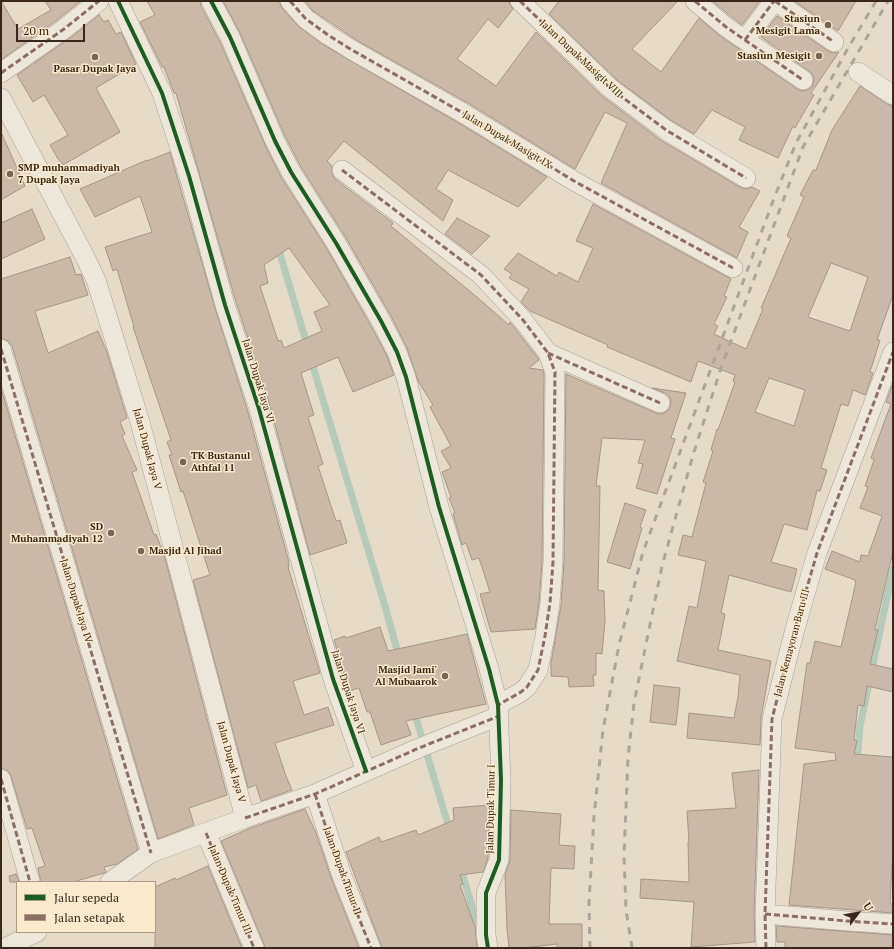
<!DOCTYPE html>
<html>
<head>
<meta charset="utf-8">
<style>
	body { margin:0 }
	#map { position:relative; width:894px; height:949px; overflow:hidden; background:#e5dbc8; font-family:"PT Serif",serif }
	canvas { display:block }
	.frame { position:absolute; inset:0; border:2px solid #38271a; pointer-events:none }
	.legend { position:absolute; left:16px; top:881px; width:140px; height:52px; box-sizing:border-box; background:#f8eacb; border:1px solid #ab9c84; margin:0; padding:5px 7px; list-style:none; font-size:12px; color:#38271a }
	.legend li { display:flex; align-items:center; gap:8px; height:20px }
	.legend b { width:20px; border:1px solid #ab9c84 }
	.north { position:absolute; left:838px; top:893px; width:40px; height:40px; -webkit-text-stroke:3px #f8eacb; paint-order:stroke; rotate:58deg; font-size:11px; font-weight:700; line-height:16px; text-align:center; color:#38271a }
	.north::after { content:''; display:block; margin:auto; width:14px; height:18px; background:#38271a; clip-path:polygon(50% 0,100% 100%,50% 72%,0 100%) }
	.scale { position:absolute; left:16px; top:24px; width:69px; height:18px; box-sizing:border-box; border:2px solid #38271a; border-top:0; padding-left:5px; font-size:12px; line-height:14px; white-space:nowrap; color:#38271a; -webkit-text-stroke:3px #f8eacb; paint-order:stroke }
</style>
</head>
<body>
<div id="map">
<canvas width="894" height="949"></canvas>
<div class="frame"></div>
<ul class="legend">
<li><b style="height:5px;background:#1b5e20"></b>Jalur sepeda</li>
<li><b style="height:5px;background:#8d6e63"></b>Jalan setapak</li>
</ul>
<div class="north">U</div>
<div class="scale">20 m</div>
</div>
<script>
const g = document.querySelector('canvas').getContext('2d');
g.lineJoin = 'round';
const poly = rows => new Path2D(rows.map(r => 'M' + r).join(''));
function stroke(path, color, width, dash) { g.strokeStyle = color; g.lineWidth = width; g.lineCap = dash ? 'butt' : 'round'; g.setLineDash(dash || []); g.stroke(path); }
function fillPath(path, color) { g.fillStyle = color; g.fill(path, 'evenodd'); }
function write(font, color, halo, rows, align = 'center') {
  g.font = font + ' "PT Serif",serif'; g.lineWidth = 3; g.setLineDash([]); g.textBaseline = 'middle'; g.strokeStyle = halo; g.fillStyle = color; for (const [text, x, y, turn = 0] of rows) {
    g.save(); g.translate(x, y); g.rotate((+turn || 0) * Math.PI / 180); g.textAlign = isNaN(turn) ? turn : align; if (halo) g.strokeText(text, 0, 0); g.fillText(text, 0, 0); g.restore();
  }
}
stroke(poly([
	[278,247,308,348],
	[311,360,385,606,399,657],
	[414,711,450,831],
	[857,764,860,726,893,569],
	[460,866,480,933]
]), '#b5cabb', 7);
const building = poly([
	[1,1,18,29,51,10,45,1,81,1,57,20,1,60,1,1],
	[147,1,200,1,201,6,220,42,265,145,281,177,327,249,371,326,387,356,394,375,353,392,338,357,301,373,314,415,308,417,323,464,318,466,336,521,340,520,347,543,310,555,270,406,236,302,176,93,174,93,164,67,162,67,140,22,155,15,147,1],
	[289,248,330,305,314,312,322,331,284,348,281,340,278,341,260,286,268,283,264,265,289,248],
	[223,1,279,1,282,8,298,26,322,44,457,122,547,177,518,207,448,170,436,189,453,200,443,221,344,141,327,161,332,166,332,174,335,179,393,223,391,226,478,298,509,325,510,322,538,358,539,360,529,368,543,370,544,374,542,562,539,602,535,629,491,632,480,594,490,592,479,558,472,560,466,543,462,545,453,514,455,513,449,498,451,497,442,472,451,468,441,451,451,446,430,407,433,405,418,381,407,348,391,316,346,238,301,167,285,136,240,33,223,1],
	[305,1,509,1,510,4,513,9,498,28,488,19,457,59,496,86,536,32,602,96,659,139,740,187,746,189,752,187,760,191,739,227,748,232,737,258,601,183,627,123,605,112,575,169,468,103,358,41,313,11,305,1],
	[559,1,678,1,632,49,661,72,699,18,720,36,797,89,802,91,807,90,812,87,814,80,813,75,809,71,761,37,777,16,828,51,833,53,839,52,811,93,814,95,795,128,793,126,778,158,739,140,745,127,712,110,694,134,672,121,617,80,549,14,559,1],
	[712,1,760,1,742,25,712,1],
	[794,1,856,1,838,31,794,1],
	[99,15,104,22,108,20,116,34,121,32,136,64,96,88,120,132,63,165,58,159,50,145,68,135,44,95,33,102,17,75,70,38,99,15],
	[860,86,887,104,893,106,893,295,877,340,880,340,870,372,873,373,865,395,853,390,848,406,841,404,821,468,827,470,820,491,817,490,807,530,784,524,771,562,797,569,791,592,729,575,721,613,725,614,718,650,771,661,761,718,760,745,687,738,689,713,734,718,738,697,740,675,677,661,689,606,697,608,706,561,678,555,683,535,692,537,706,483,703,482,713,451,711,450,717,429,718,430,735,382,733,381,735,375,698,361,691,382,607,347,608,345,530,311,521,302,529,289,509,278,512,274,504,269,518,253,557,276,559,272,578,282,593,248,576,241,593,204,731,279,724,296,727,297,714,324,718,326,714,334,746,349,763,309,761,308,791,238,787,236,804,197,800,195,813,170,816,170,832,130,860,86],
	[831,263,868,277,850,331,808,317,831,263],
	[769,378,805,390,794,426,755,412,769,378],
	[1,132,25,186,1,200,1,132],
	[170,152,215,308,248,412,289,562,288,562,289,567,288,567,320,673,293,681,304,715,328,707,334,725,275,743,286,776,292,790,261,801,256,785,248,788,193,580,210,575,183,491,181,492,169,455,172,455,167,442,171,440,133,327,134,327,117,269,113,271,105,247,152,232,140,196,95,217,80,189,147,160,147,161,170,152],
	[32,209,45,239,1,259,1,223,32,209],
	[457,218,490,236,472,254,445,234,457,218],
	[70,257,76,275,81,274,88,295,35,311,48,353,98,331,107,352,127,418,120,422,125,434,122,436,137,470,132,472,154,535,156,534,165,558,227,795,189,808,194,825,158,839,12,346,8,341,1,338,1,279,70,257],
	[566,374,656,413,661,414,666,412,670,408,671,401,669,396,665,393,652,388,686,393,671,438,675,439,657,494,636,488,643,464,638,463,645,440,602,438,596,486,600,486,598,590,604,591,605,621,602,654,596,653,596,675,593,675,594,686,569,687,568,677,551,676,551,663,561,605,564,563,566,374],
	[893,383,893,551,875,630,878,630,870,664,893,669,893,692,867,686,864,706,858,705,854,740,857,741,854,754,893,757,893,846,890,904,893,904,893,913,789,905,804,764,836,760,835,753,795,748,807,663,810,663,815,641,841,647,856,582,855,582,855,580,825,569,832,551,860,562,861,555,868,556,882,516,860,508,868,487,865,486,874,460,871,458,891,404,886,402,893,383],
	[1,388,138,849,117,864,104,867,106,872,104,873,73,882,41,882,38,868,45,866,32,828,27,829,11,776,8,771,1,768,1,388],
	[625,503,646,510,640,527,642,528,630,569,607,562,625,503],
	[380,627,388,651,467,634,486,704,406,721,411,735,381,745,370,712,367,712,359,688,349,691,334,640,345,636,346,638,380,627],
	[654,685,680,688,676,725,650,722,654,685],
	[759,770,754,914,755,942,691,947,694,902,640,898,641,879,689,882,688,842,689,842,687,811,736,808,732,773,759,770],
	[489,805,488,858,483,872,460,875,463,884,460,885,475,927,477,948,382,948,346,852,379,837,381,842,416,830,418,835,454,820,453,808,489,805],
	[305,809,316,833,332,880,359,948,265,948,264,944,221,841,248,829,305,809],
	[511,810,561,814,559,845,575,846,574,869,551,868,549,924,582,924,582,948,557,948,557,944,523,948,509,948,507,929,505,875,510,860,511,810],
	[208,866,242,948,155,948,155,887,175,878,176,880,208,866],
	[16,874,19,882,10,882,9,876,16,874],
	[776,926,893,935,893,948,785,948,785,942,777,942,776,926]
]);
fillPath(building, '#cab8a8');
stroke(building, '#a59687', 1);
const minor = poly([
	[118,1,162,93,189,176,225,305,259,409,333,679,366,771],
	[211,1,230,37,275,141,291,172,336,243,381,321,397,352,406,377,439,507,489,669,498,705,501,780,499,860,486,893,486,935,488,948],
	[290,1,306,19,328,35,352,50,463,113,574,181,733,268],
	[520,1,610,88,666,130,746,178],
	[695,1,726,27,803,80],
	[775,1,834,42],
	[745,40,774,1],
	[858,72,893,95],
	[1,73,64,29,99,1],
	[1,98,85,257,96,280,140,422,245,818],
	[342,170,481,275,523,320,548,353,555,372,553,562,550,603,545,636,538,670,527,687,521,692,498,705],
	[1,349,151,853],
	[548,353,660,403],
	[1,779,30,882],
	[315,794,342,876,371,948],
	[206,833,254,948],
	[110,882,151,853,245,818,315,794,419,748,499,716],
	[765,914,847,921,893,924],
	[5,948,37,932],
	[766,948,765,914,772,719,795,629,817,553,893,352]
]);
stroke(minor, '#a99f92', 20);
stroke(minor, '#ece6db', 19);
stroke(poly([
	[590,948,589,903,594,816,603,730,619,645,643,552,773,201,796,143,847,50,876,1],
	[632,948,626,910,624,855,628,758,634,703,662,566,693,455,722,365,803,147,888,1]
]), '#aba59c', 3, [7, 7]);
stroke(poly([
	[290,1,306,19,328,35,352,50,463,113,574,181,733,268],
	[520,1,610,88,666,130,746,178],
	[695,1,726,27,803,80],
	[775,1,834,42],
	[745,40,774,1],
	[1,73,64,29,99,1],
	[342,170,481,275,523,320,548,353,555,372,553,562,550,603,545,636,538,670,527,687,521,692,498,705],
	[1,349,151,853],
	[548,353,660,403],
	[1,779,30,882],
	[315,794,342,876,371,948],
	[245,818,315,794,419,748,499,716],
	[206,833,254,948],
	[765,914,847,921,893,924],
	[766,948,765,914,772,719,795,629,817,553,893,352]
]), '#8d6e63', 3, [6, 3]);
stroke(poly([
	[118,1,162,93,189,176,225,305,259,409,333,679,366,771],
	[211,1,230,37,275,141,291,172,336,243,381,321,397,352,406,377,439,507,489,669,498,705,501,780,499,860,486,893,486,935,488,948]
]), '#1b5e20', 4);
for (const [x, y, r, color] of [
	[828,25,4,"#756657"],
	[819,56,4,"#756657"],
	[95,57,4,"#756657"],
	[10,174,4,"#756657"],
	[183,462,4,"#756657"],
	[111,533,4,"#756657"],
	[141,551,4,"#756657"],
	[445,676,4,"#756657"]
]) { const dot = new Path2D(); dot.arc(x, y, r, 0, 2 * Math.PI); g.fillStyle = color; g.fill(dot); stroke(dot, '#f8eacb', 1.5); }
write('bold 10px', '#38271a', '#f8eacb', [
	["Stasiun",820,19],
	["Mesigit Lama",820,31],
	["Stasiun Mesigit",811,56],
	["Pasar Dupak Jaya",95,69,"center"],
	["SMP muhammadiyah",18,168,"left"],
	["7 Dupak Jaya",18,180,"left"],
	["TK Bustanul",191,456,"left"],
	["Athfal 11",191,468,"left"],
	["SD",103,527],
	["Muhammadiyah 12",103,539],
	["Masjid Al Jihad",149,551,"left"],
	["Masjid Jami'",437,670],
	["Al Mubaarok",437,682]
], 'right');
write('10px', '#38271a', '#f8eacb', [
	["Jalan Dupak Masigit VIII",581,59,43],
	["Jalan Dupak Masigit IX",507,140,31],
	["Jalan Dupak Jaya VI",258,381,73],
	["Jalan Dupak Jaya V",147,449,75],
	["Jalan Dupak Jaya IV",76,601,73],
	["Jalan Kemayoran Baru III",792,643,-75],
	["Jalan Dupak Jaya VI",348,692,72],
	["Jalan Dupak Jaya V",231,762,75],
	["Jalan Dupak Timur I",491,809,-89],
	["Jalan Dupak Timur II",342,871,70],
	["Jalan Dupak Timur III",230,890,67]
]);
</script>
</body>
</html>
